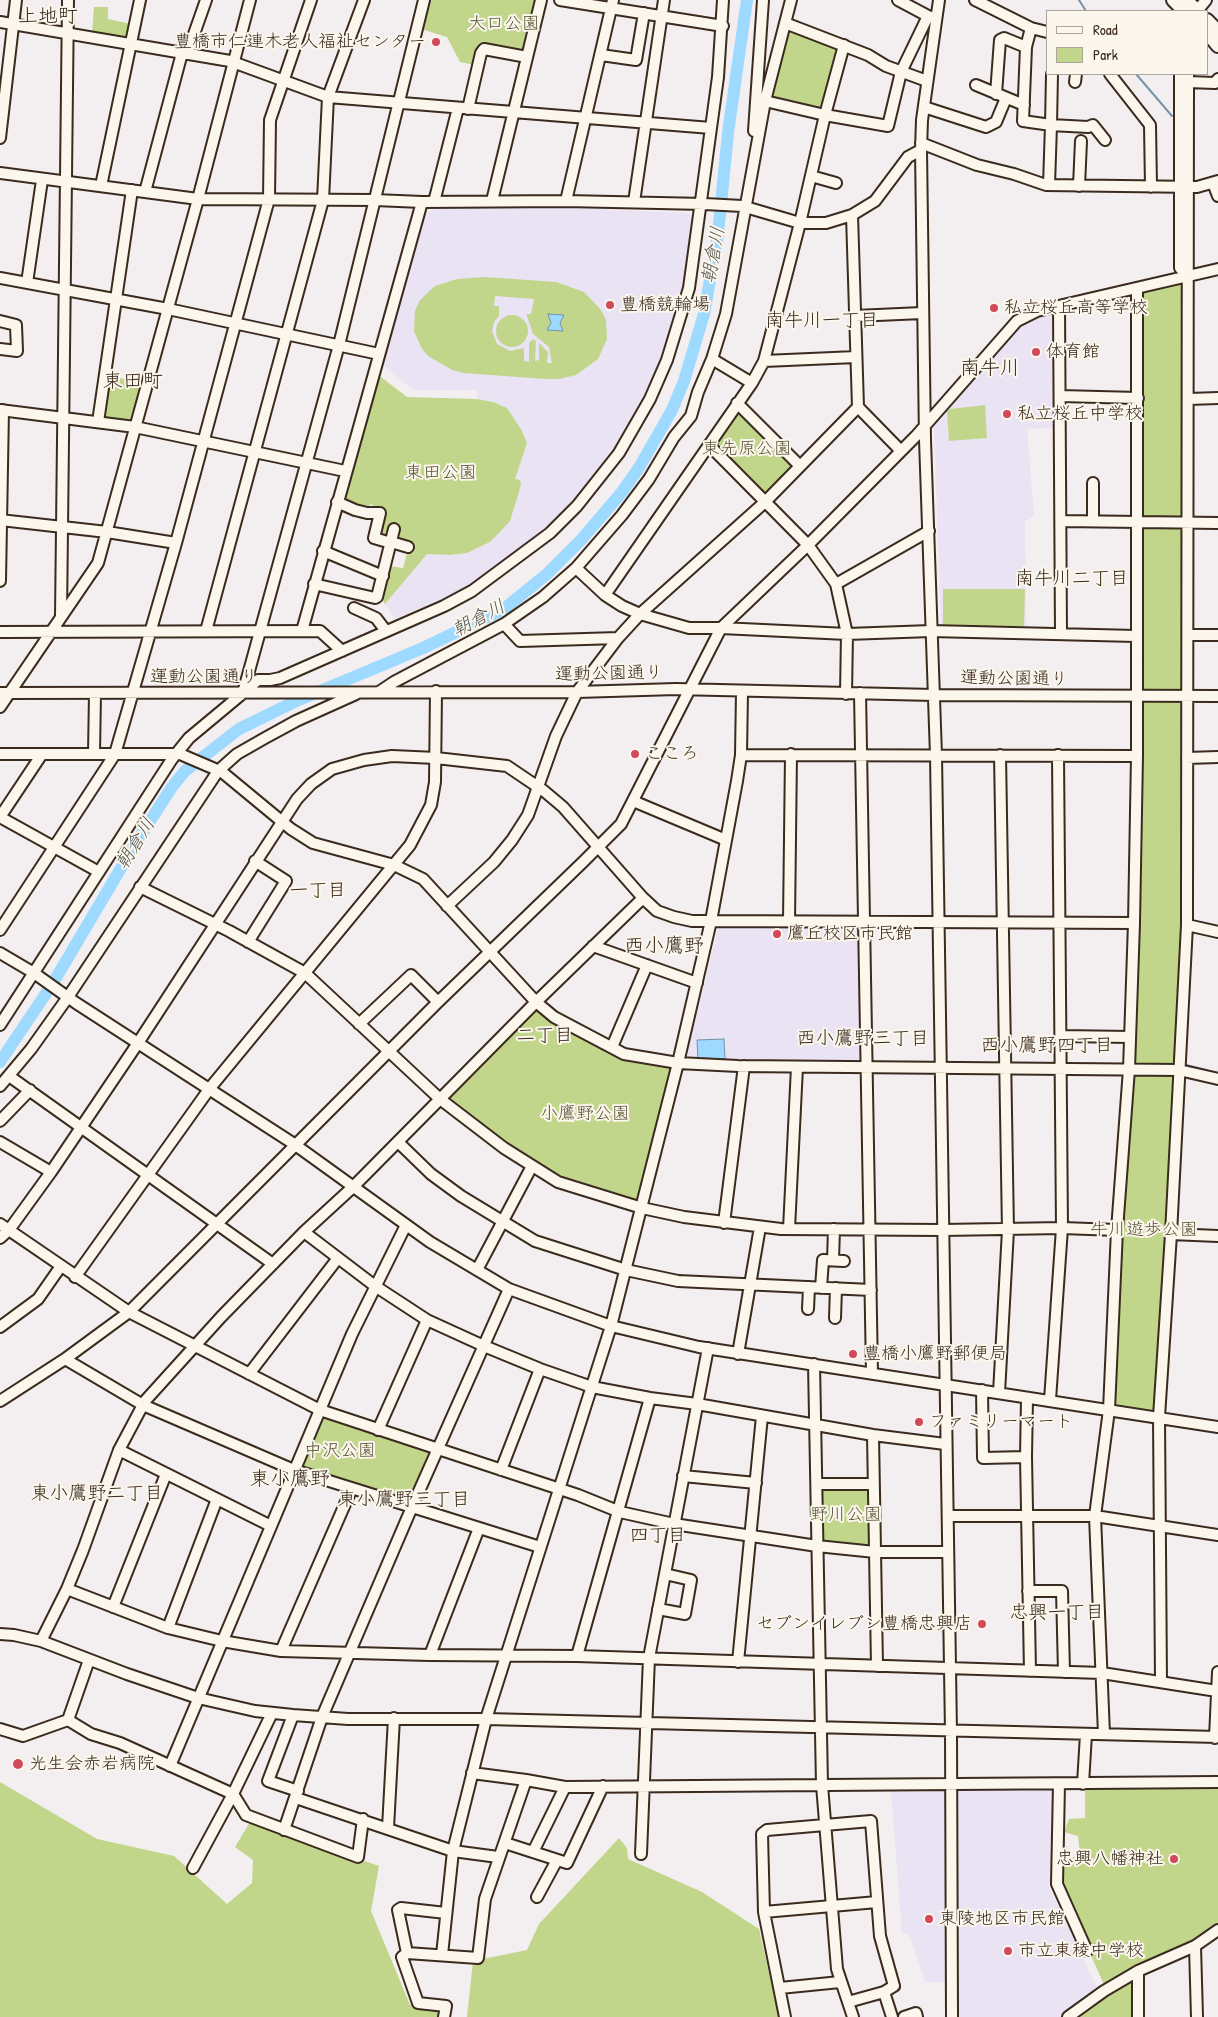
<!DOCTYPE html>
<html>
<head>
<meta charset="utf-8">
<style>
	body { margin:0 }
	#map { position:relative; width:1218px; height:2017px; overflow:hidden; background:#f3eeef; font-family:"Patrick Hand",sans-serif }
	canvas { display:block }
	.legend { position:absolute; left:1046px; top:10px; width:162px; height:65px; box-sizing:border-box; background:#fbf7ec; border:1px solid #aea59a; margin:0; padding:6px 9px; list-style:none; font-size:15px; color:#3b2a1e }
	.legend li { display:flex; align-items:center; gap:10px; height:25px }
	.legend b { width:25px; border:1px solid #aea59a }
</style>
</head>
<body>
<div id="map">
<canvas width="1218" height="2017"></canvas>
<ul class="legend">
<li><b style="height:6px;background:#fbf7ec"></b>Road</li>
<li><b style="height:14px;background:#c1d68b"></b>Park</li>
</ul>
</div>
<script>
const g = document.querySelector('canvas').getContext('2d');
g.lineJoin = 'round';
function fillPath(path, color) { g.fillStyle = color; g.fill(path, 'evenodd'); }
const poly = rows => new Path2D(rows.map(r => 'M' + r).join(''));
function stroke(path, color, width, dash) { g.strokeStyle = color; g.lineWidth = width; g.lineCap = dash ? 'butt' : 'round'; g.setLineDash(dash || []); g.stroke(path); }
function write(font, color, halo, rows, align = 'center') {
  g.font = font + ' "Patrick Hand","Klee One",sans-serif'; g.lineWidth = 4; g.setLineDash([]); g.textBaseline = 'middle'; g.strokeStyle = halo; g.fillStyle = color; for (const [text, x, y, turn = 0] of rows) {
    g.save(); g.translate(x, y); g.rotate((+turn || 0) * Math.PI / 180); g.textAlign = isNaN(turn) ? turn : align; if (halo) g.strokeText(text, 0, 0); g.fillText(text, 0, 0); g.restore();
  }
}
fillPath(poly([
	[439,205,593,206,609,210,689,213,694,218,685,286,666,351,654,381,621,442,571,504,536,538,485,577,466,588,395,619,385,604,427,554,450,555,467,553,490,542,510,521,515,479,527,443,524,434,493,402,477,399,477,390,413,390,385,367,382,358,420,218],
	[1054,309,1056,428,1027,429,1034,516,1025,522,1026,627,942,628,941,625,934,427,1020,325,1031,318],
	[719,925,859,926,864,1062,861,1064,733,1061,685,1062],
	[946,1788,947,1982,925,1982,909,1934,902,1934,891,1790],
	[955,1789,1053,1790,1049,1887,1098,1990,1065,2011,1061,2017,956,2017]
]), '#eae3f3');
fillPath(poly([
	[431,0,536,0,524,52,479,44,475,65,460,62,447,37,421,29],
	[94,7,108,7,108,19,131,24,128,40,92,34],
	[787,27,840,46,824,111,769,99],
	[485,277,556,282,584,292,601,310,606,320,607,339,598,359,576,375,559,379,545,379,464,373,452,370,428,356,421,347,414,331,415,311,420,300,435,286,457,279],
	[495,296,534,299,531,314,527,314,527,316,533,334,549,347,552,363,547,363,548,352,539,343,539,360,535,361,536,341,533,339,529,343,529,362,524,361,524,348,510,351,497,344,492,331,494,322,499,316,499,306,494,306],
	[1188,277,1187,865,1159,1417,1109,1410,1129,1069,1137,288],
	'496 331a16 16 0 1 1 32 0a16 16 0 1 1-32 0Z',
	[107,376,143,382,132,423,104,419,102,415],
	[378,377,381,377,407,397,477,399,493,402,507,408,522,431,527,443,515,479,520,480,521,485,510,521,498,534,490,542,467,553,450,555,427,554,385,604,380,596,388,566,403,568,409,545,389,537,377,537,382,519,372,504,363,509,346,501,343,492],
	[737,403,800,466,765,502,709,445],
	[985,405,987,438,949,441,947,411,950,409],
	[943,589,1025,589,1024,626,943,626],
	[536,1002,624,1054,678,1063,642,1208,558,1182,440,1099],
	[320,1410,438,1450,412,1507,294,1470],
	[817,1484,873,1484,875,1552,817,1546],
	[0,1782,97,1839,174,1856,227,1904,252,1883,253,1860,235,1847,250,1822,379,1866,371,1911,410,2005,441,2010,440,2017,0,2017],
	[1180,1784,1218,1787,1218,1925,1193,1943,1138,1963,1105,1987,1060,1885,1059,1863,1080,1855,1078,1836,1064,1832,1069,1819,1085,1818,1085,1785],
	[619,1838,627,1848,628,1859,702,1892,759,1929,779,2017,467,2017,473,1961,527,1950,539,1924],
	[1138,1971,1138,2017,1081,2017,1081,2007]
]), '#c1d68b');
const water = poly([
	[548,314,564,315,560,323,563,331,547,330,551,323,548,314],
	[724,1039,725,1059,698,1060,697,1040,724,1039]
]);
fillPath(water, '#9ed9ff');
stroke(water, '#7693a5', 1);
stroke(poly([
	[1079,0,1086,11],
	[1136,74,1172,116],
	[1174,1063,1180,965],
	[1186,1065,1218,1073]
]), '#7693a5', 2);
stroke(poly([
	[0,1062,53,983,137,841,172,787,185,771,239,729,294,702,423,648,504,609,547,574,581,540,622,492,640,466,672,410,684,381,704,314,718,234,728,133,747,0]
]), '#9ed9ff', 12);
const minor = poly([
	[560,0,723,26],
	[898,0,928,16],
	[939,0,922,120,921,150,925,440,936,755,951,1731,952,2017],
	[975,0,1031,28,1047,32],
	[1197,11,1206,0],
	[0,22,230,61,328,97,711,128],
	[785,23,868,55,886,66,927,81],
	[1031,28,1026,47,1023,121,1051,125,1049,185],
	[187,54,206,0],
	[601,55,636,60,644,13],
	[1052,74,1051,125,1088,127,1093,125,1105,140],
	[1110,74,1150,125,1151,187],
	[1180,74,1180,268,1188,277],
	[1075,82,1076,74],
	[1188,82,1215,83,1218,79],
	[976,85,1024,105],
	[996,94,1000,40,1004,38,1026,47],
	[765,101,825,115,844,45],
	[924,107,986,127,996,122,1006,98],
	[468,109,481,53,484,49,527,57],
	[754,131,763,0],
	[0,138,16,0],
	[921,143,977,165,1014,174,1046,185,1197,187,1218,181],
	[0,173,198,199,375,200,422,202,566,201,705,204,742,206,800,223,826,223,852,215,875,201,908,157,921,150],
	[811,176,836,183],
	[1213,183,1218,196],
	[101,186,140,0],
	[1079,186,1081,141],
	[145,192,182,53],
	[492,201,541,0],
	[566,201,613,0],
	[434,202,458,108],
	[634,202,664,0],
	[852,215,858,407,901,451],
	[0,278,168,309,379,354],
	[27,283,42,180],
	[1059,307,1061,634],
	[855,316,922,313],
	[0,321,16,325,17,351,0,349],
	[712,359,752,383],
	[764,361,856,357],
	[1060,396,1138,398],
	[1189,399,1218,398],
	[737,403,800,466],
	[0,410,135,427,345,471],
	[98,422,132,190],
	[709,445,808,545,836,584,847,634,846,694],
	[1093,483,1093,521],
	[337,502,355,510,367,513,380,513,374,538,391,543],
	[0,520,107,532,176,543],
	[1062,521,1218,523],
	[391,542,408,547],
	[323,551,383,576],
	[576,568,605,595,622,606,640,614,689,628,721,628,847,634,931,631,1136,636],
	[0,581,3,410],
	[314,584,375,598,377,597,394,529],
	[836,584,929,531],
	[605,595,752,383,764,361,800,223,825,115,888,126,901,72,928,16,936,18],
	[354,608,376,618,386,631],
	[61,616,68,0],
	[504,624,520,641,618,638],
	[206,631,323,200,328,97,364,0],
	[302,631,422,202],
	[0,632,320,631,342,651],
	[1188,635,1218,635],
	[244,692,258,680,270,680,280,678,444,606,472,591,550,533,577,506,619,453,650,399,667,360,689,288,718,77,723,0],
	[379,692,394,682,504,624,543,597,576,568,622,515,649,479,674,437,691,416,698,392,712,359,726,314,765,101,791,0],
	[0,693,577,692,676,689,934,695,1218,696],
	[860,693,872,1373],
	[0,707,98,563,198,199,250,0],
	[0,754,180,754,222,772,291,829,313,843,394,865,423,879,536,1002,554,1017,624,1054,678,1063,738,1066,1179,1070,1218,1079],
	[42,754,0,817,99,872],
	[94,754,95,693],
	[741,755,1137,756],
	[1187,758,1218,757],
	[633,801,726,840],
	[140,887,229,931,305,973,440,1099,504,1148,558,1182,642,1208,684,1217,781,1229,943,1230,1062,1228,1117,1230],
	[447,906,494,862,512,840,528,815,556,736,577,692,618,638,640,614,765,502,858,407],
	[789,921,791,754],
	[1187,925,1218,932],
	[0,930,115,754,176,543,269,199,270,120,311,0],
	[248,942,286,881,255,861],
	[593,946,697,983],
	[0,953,34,973,76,1003,294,1144,430,1242,509,1289,611,1326,699,1347,1218,1427],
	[359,1024,411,975,438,1002],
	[0,1025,172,759,189,738,243,693,339,345,424,0],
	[1061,1036,1130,1037],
	[612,1047,647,965],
	[9,1076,273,1264],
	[0,1086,31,1049,68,997,218,771,237,754,265,738,296,721,356,694],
	[0,1121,30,1090],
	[0,1142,51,1172],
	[398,1142,431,1174,461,1196,535,1241,626,1270,678,1281,871,1290],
	[724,1223,744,1066],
	[0,1224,129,1312,320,1410,578,1495,620,1512,674,1524,817,1546,875,1552,948,1552],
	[789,1229,797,1067],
	[304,1232,375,1286,427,1320,484,1346,540,1369,592,1387,650,1398,697,1404,873,1435,945,1444],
	[1171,1234,1218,1236],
	[0,1238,9,1230,51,1172,138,1043,297,799,311,784,332,769,364,760,392,756,436,758,507,766,544,791,563,807,643,898,657,911,674,917,692,921,711,921,1134,923],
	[833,1260,834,1229],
	[477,1270,532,1166],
	[75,1277,210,1088,410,845,431,805,435,782,436,691],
	[821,1288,823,1260,844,1261],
	[808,1309,809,1287],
	[835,1318,836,1288],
	[0,1327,38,1299,61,1266],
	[738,1354,760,1227],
	[65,1359,143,1405,294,1470,540,1547],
	[814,1364,822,1785,837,1969,853,2017],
	[249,1374,338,1258],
	[982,1390,983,1458,1026,1457],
	[999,1393,1008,1230,1000,755],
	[1027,1398,1026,1457,1030,1671],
	[1050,1400,1062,1228,1058,755],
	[0,1401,65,1359,129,1312,438,1002,583,862,621,824,721,628,808,545,916,436,1017,321,1037,311,1218,269],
	[378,1430,427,1320],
	[873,1435,877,1666],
	[119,1450,271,1526],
	[501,1470,540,1369],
	[683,1476,756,1483],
	[817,1484,873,1484],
	[948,1516,1095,1516,1218,1535],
	[67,1589,168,1628,222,1641,281,1651,430,1655,577,1656,1102,1673,1217,1691],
	[1028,1591,1062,1591,1064,1672],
	[113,1607,166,1474],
	[658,1609,685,1614,691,1580,665,1574],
	[168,1628,217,1499],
	[0,1634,14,1635,41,1641,127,1674,198,1698,255,1711,293,1715,348,1719,486,1719,1218,1737],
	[41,1641,67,1589,83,1550,119,1450,145,1401,221,1317,304,1232,353,1187,536,1002,643,898],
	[281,1651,352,1488],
	[430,1655,479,1528],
	[577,1656,650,1398],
	[738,1662,762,1416],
	[1161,1682,1159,1417,1171,1234,1187,925,1188,74],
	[293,1715,268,1781,298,1791],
	[68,1720,89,1660],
	[0,1729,23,1736,68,1720,91,1734,120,1743,233,1794,246,1815,358,1857,363,1819],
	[1104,1734,1095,1516,1109,1410,1117,1230,1129,1069,1134,923,1137,756,1137,288],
	[1215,1738,1218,1672],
	[170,1766,352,1334,406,1225],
	[472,1773,526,1780,565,1787,1218,1782],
	[1059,1784,1057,1884,1087,1951],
	[1083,1784,1086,1734],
	[296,1798,453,1851,498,1857],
	[388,1828,394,1718],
	[284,1830,322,1717,412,1507,509,1289],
	[505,1843,567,1863,603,1786],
	[533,1852,565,1787],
	[641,1854,649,1658,708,1348],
	[193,1868,233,1794,272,1713],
	[537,1897,557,1860],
	[764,1912,877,1902],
	[446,1913,401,1908,398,1910,407,1953,478,1958,485,1899,526,1780],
	[1195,1946,1197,2017],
	[407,1953,402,1957,418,2003,446,2006,444,2017],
	[442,1955,453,1851,486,1719,611,1326,678,1063,711,921,737,781,741,755,742,692],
	[780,1988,840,1982],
	[884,1992,892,2017],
	[785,2017,764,1912,762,1834,767,1830,871,1821,880,1936,894,1986,884,1992,848,2002],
	[904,2017,916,2013,917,2017],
	[1068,2017,1104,1991,1138,1971,1195,1946,1218,1930],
	[1138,2017,1138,1971]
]);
const major = poly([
	[1173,0,1184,11],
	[1186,0,1198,11],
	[1207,20,1218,31],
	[1207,33,1218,46]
]);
stroke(minor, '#3b2a1e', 14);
stroke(major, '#3b2a1e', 16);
stroke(minor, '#fbf7ec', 10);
stroke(major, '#fbf7ec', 12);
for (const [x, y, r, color] of [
	[436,42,5,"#d1495b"],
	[610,305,5,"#d1495b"],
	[994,308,5,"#d1495b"],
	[1036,352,5,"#d1495b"],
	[1007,414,5,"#d1495b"],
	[635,754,5,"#d1495b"],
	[777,934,5,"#d1495b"],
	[853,1354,5,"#d1495b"],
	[919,1422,5,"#d1495b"],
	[982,1624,5,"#d1495b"],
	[18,1764,6,"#d1495b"],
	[1174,1859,5,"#d1495b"],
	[929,1919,5,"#d1495b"],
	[1008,1951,5,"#d1495b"]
]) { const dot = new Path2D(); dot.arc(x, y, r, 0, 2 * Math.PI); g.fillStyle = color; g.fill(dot); stroke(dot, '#fbf7ec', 2); }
write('18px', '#5c5539', '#fbf7ec', [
	["大口公園",504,24],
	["東先原公園",747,449],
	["東田公園",441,473],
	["小鷹野公園",585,1114],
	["牛川遊歩公園",1144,1230],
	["中沢公園",340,1451],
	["野川公園",846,1515]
]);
write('18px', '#3b2a1e', '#fbf7ec', [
	["豊橋市仁連木老人福祉センター",426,42,"right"],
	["豊橋競輪場",620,305],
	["私立桜丘高等学校",1004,308],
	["体育館",1046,352],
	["私立桜丘中学校",1017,414],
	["こころ",645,754],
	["鷹丘校区市民館",787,934],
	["豊橋小鷹野郵便局",863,1354],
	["ファミリーマート",929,1422],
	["セブンイレブン豊橋忠興店",972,1624,"right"],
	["光生会赤岩病院",29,1764],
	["忠興八幡神社",1164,1859,"right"],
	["東陵地区市民館",939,1919],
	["市立東稜中学校",1018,1951]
], 'left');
write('18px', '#3b2a1e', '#fbf7ec', [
	["運動公園通り",609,674,-1],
	["運動公園通り",204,677],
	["運動公園通り",1014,679,1]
]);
write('italic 19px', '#545656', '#fbf7ec', [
	["朝倉川",714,255,-80],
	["朝倉川",479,619,-28],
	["朝倉川",136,844,-58]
]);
write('19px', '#3b2a1e', '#fbf7ec', [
	["南牛川一丁目",822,321],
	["南牛川二丁目",1072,579],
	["一丁目",318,891],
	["二丁目",545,1036],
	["西小鷹野三丁目",863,1039],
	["西小鷹野四丁目",1047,1046],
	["東小鷹野二丁目",97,1494],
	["東小鷹野三丁目",404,1500],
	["四丁目",658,1536],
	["忠興一丁目",1057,1613]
]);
write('20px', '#3b2a1e', '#fbf7ec', [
	["上地町",48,17],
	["南牛川",990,369],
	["東田町",133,382],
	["西小鷹野",664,947],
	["東小鷹野",290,1480]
]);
</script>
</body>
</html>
